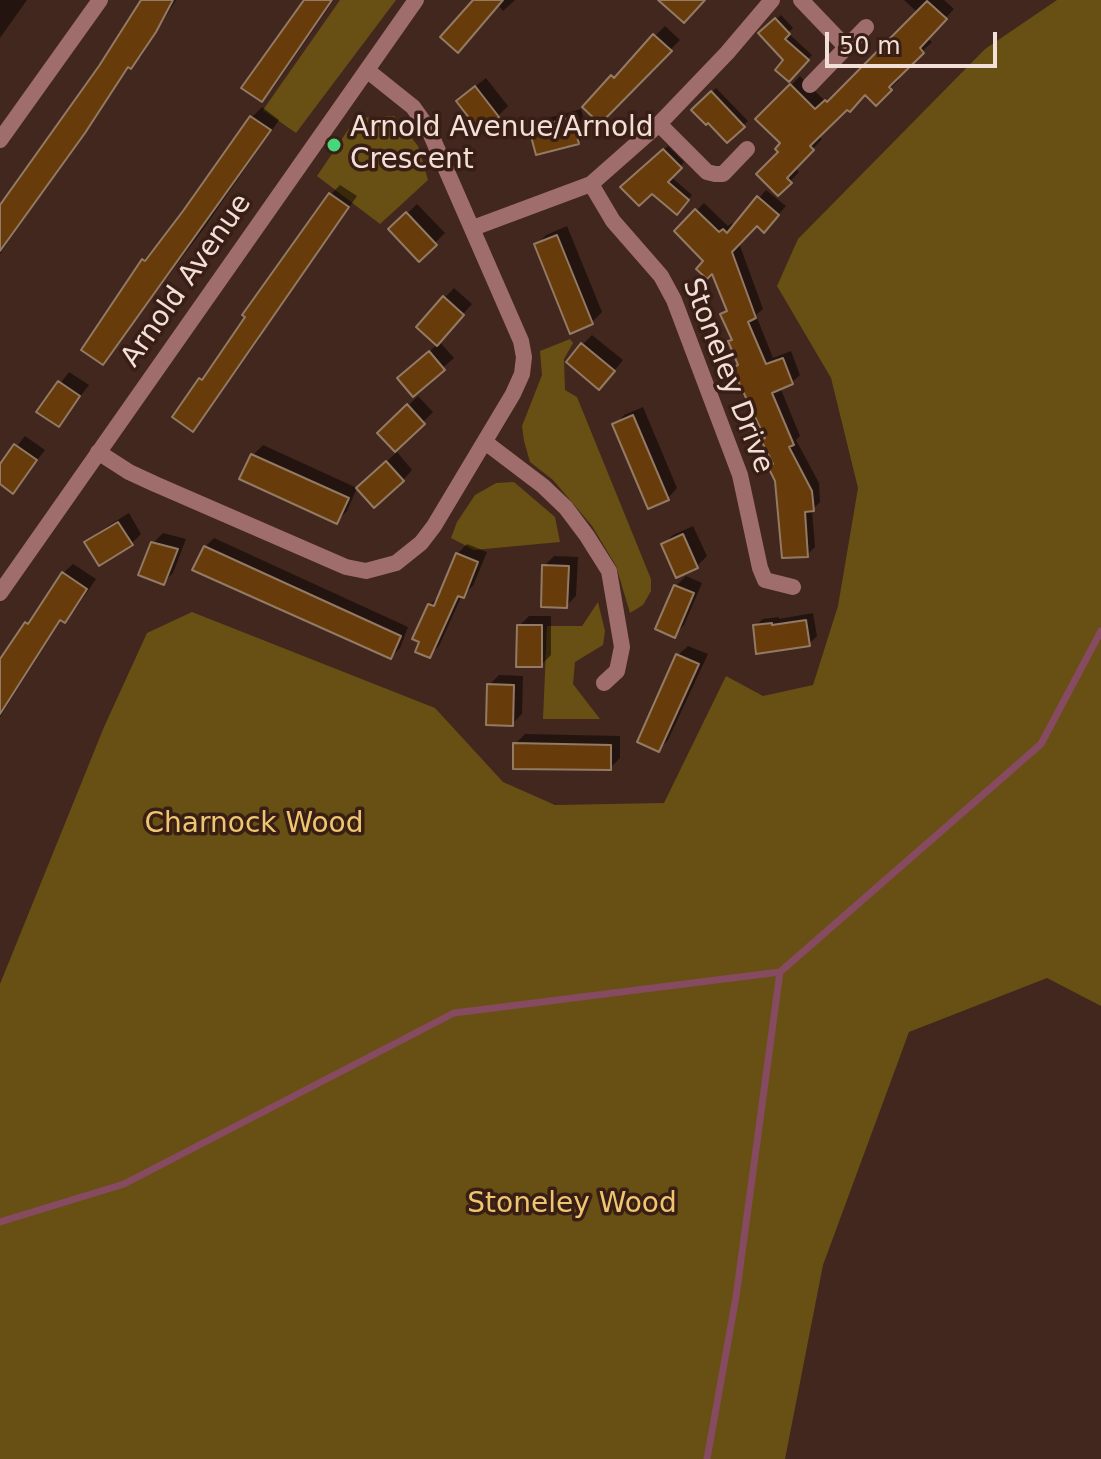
<!DOCTYPE html>
<html>
<head>
<meta charset="utf-8">
<style>
	body { margin:0 }
	#map { position:relative; width:1101px; height:1459px; overflow:hidden; background:#42271e; font-family:"DejaVu Sans",sans-serif }
	canvas { display:block }
	.scale { position:absolute; left:825px; top:32px; width:172px; height:36px; box-sizing:border-box; border:4px solid #f1dfd8; border-top:0; padding-left:10px; font-size:24px; line-height:28px; white-space:nowrap; color:#f1dfd8; -webkit-text-stroke:6px #381e14; paint-order:stroke }
</style>
</head>
<body>
<div id="map">
<canvas width="1101" height="1459"></canvas>
<div class="scale">50 m</div>
</div>
<script>
const g = document.querySelector('canvas').getContext('2d');
g.lineJoin = 'round';
function fillPath(path, color) { g.fillStyle = color; g.fill(path, 'evenodd'); }
const poly = rows => new Path2D(rows.map(r => 'M' + r).join(''));
function stroke(path, color, width, dash) { g.strokeStyle = color; g.lineWidth = width; g.lineCap = dash ? 'butt' : 'round'; g.setLineDash(dash || []); g.stroke(path); }
function write(font, color, halo, rows, align = 'center') {
  g.font = font + ' "DejaVu Sans",sans-serif'; g.lineWidth = 7; g.setLineDash([]); g.textBaseline = 'middle'; g.strokeStyle = halo; g.fillStyle = color; for (const [text, x, y, turn = 0] of rows) {
    g.save(); g.translate(x, y); g.rotate((+turn || 0) * Math.PI / 180); g.textAlign = isNaN(turn) ? turn : align; if (halo) g.strokeText(text, 0, 0); g.fillText(text, 0, 0); g.restore();
  }
}
fillPath(poly([
	[340,0,396,0,296,133,263,110],
	[1057,0,1101,0,1101,1006,1047,978,909,1032,823,1265,785,1459,0,1459,0,984,104,727,147,633,192,612,435,708,503,782,555,805,664,803,726,676,763,696,813,685,838,606,858,488,831,378,777,286,798,239,985,49],
	[394,116,418,146,428,180,380,224,317,176,356,118],
	[570,339,573,343,564,359,565,390,577,397,651,579,651,591,643,605,630,613,616,566,592,526,553,480,530,462,524,441,522,426,542,375,540,351],
	[514,482,555,517,560,542,474,550,451,538,457,522,475,495,496,483],
	[598,602,605,631,603,645,575,662,573,684,600,719,543,719,547,626,582,626]
]), '#684f13');
fillPath(poly([
	[0,0,27,0,0,38],
	[144,0,176,0,141,57,130,66,0,254,0,208],
	[305,0,334,0,272,90,262,99],
	[477,0,515,0,503,11,498,5],
	[904,0,944,0,954,9,927,38,932,42,896,77,899,80,876,103,866,93,818,136,822,139,795,168,799,172,778,194,783,143,758,119,800,76,826,102,837,94,918,13],
	[781,15,793,28,788,33,812,55,789,80,786,60,761,33],
	[665,26,680,40,600,121,585,106],
	[486,78,508,106,498,116,468,92],
	[716,88,748,121,727,141,708,120,694,110],
	[262,107,279,120,202,231,103,363,83,349,144,260,185,212,252,117],
	[581,109,588,132,578,142,531,130,541,120],
	[668,146,684,162,670,176,692,195,677,212,652,191,623,187],
	[340,185,357,196,258,337,260,338,202,420,192,430,201,379,211,370,330,195],
	[766,190,786,206,772,222,757,224,739,243,763,309,756,315,773,358,791,351,800,375,792,382,780,387,800,436,796,440,819,483,820,502,812,510,815,547,807,555,767,437,734,368,739,364,730,342,734,338,723,314,728,308,706,260,677,231,704,203,728,226,732,223,735,226],
	[417,204,445,233,419,259,391,229],
	[567,226,602,312,592,322,536,245,546,235],
	[454,288,472,304,439,341,454,358,413,394,410,368,438,344,418,326],
	[592,335,623,360,609,377,582,345],
	[69,372,89,385,58,425,39,412],
	[418,396,433,412,395,450,380,433],
	[643,407,677,488,668,498,615,425,624,415],
	[25,436,45,450,13,491,0,482,0,468],
	[263,445,357,488,347,511,337,521,242,478,253,455],
	[397,452,412,470,403,480,368,478],
	[129,513,141,534,131,544,87,543,97,533],
	[693,526,707,556,697,566,663,544,673,535],
	[163,533,186,539,173,573,163,583,153,543],
	[214,538,408,627,400,648,391,657,205,547],
	[467,544,487,552,473,586,462,595,439,646,429,656,430,605,440,595,457,554],
	[554,556,578,557,576,596,566,606,544,566],
	[73,564,96,579,75,610,65,620,62,619,0,717,0,663,63,573],
	[686,576,702,583,684,625,674,635,676,586],
	[813,613,817,636,809,644,755,626,763,619,779,617,779,619],
	[529,616,551,616,551,655,541,665,519,626],
	[688,646,708,654,668,740,659,750,678,655],
	[499,675,523,676,522,714,512,724,489,685],
	[525,734,620,736,620,758,610,768,515,744]
]), '#0007');
stroke(poly([
	[0,1222,124,1184,454,1013,780,972,1041,744,1101,631],
	[707,1459,736,1297,780,972]
]), '#864a61', 7);
const building = poly([
	[141,0,173,0,156,32,131,69,128,67,85,133,0,251,0,205,99,66,141,0],
	[304,0,332,0,262,102,241,88,304,0],
	[473,0,503,0,458,53,440,37,473,0],
	[658,0,705,0,684,23,658,0],
	[927,1,947,19,920,48,924,53,889,87,892,90,876,106,865,95,850,112,847,110,810,146,814,150,787,178,792,183,778,196,756,174,778,152,775,149,780,143,755,119,790,84,815,109,825,100,827,102,927,1],
	[775,18,790,34,785,39,809,60,789,82,775,70,783,60,758,33,775,18],
	[653,34,672,51,600,124,582,107,611,75,614,78,653,34],
	[475,86,499,117,480,132,456,101,475,86],
	[711,91,745,127,727,143,708,123,706,125,691,110,711,91],
	[250,116,271,130,103,365,81,350,142,259,145,261,183,211,250,116],
	[572,117,579,144,536,155,529,129,572,117],
	[663,149,682,168,668,182,689,200,677,215,652,194,639,206,620,187,663,149],
	[329,193,349,207,193,432,172,417,199,378,202,380,245,317,242,315,329,193],
	[757,196,779,215,764,233,757,226,732,252,756,318,748,322,766,364,783,358,793,384,772,393,794,445,789,447,812,491,814,511,805,512,808,557,782,558,775,481,768,467,773,464,761,440,765,438,732,368,738,365,728,341,732,340,720,314,727,311,712,274,707,279,696,269,703,261,674,231,695,209,719,232,723,229,727,233,757,196],
	[406,212,437,245,419,262,388,229,406,212],
	[557,235,593,324,570,334,534,244,557,235],
	[443,296,464,315,437,346,416,327,443,296],
	[581,343,615,371,599,390,566,362,581,343],
	[429,351,445,370,413,397,397,378,429,351],
	[58,381,80,396,59,427,36,412,58,381],
	[407,404,425,424,395,452,377,433,407,404],
	[633,415,669,500,648,509,612,424,633,415],
	[14,444,37,460,13,494,0,484,0,464,14,444],
	[251,454,349,498,337,524,239,479,251,454],
	[386,461,404,481,374,508,356,488,386,461],
	[118,522,133,545,99,566,84,542,118,522],
	[683,534,698,568,676,578,661,544,683,534],
	[151,542,178,549,164,585,138,575,151,542],
	[204,546,401,636,391,659,192,570,204,546],
	[456,553,478,562,464,598,458,596,430,658,415,652,419,642,412,639,428,604,434,606,456,553],
	[542,565,569,566,567,608,541,607,542,565],
	[62,572,87,589,65,623,60,620,0,714,0,659,25,622,28,624,62,572],
	[674,585,694,593,675,638,655,629,674,585],
	[806,620,810,646,756,654,753,625,772,623,772,625,806,620],
	[517,625,542,625,542,667,516,667,517,625],
	[676,654,699,664,659,752,637,742,676,654],
	[487,684,514,685,513,726,486,725,487,684],
	[513,743,611,745,611,770,513,769,513,743]
]);
fillPath(building, '#683c0a');
stroke(building, '#937a64', 2);
stroke(poly([
	[801,0,846,47],
	[810,85,866,27],
	[659,124,707,172,715,174,723,174,747,149],
	[0,140,100,0],
	[591,184,613,221,661,276,674,300,740,475,760,568,765,580,793,587],
	[473,228,591,184,659,124,727,53,772,0],
	[485,442,543,486,566,508,587,536,609,571,622,647,617,671,604,683],
	[98,452,129,472,155,484,346,567,366,571,396,563,421,543,434,526,513,394,522,374,524,357,521,341,428,128,413,107,368,71],
	[0,593,416,0]
]), '#a06d6d', 16);
for (const [x, y, r, color] of [
	[334,145,8,"#45d77a"]
]) { const dot = new Path2D(); dot.arc(x, y, r, 0, 2 * Math.PI); g.fillStyle = color; g.fill(dot); stroke(dot, '#381e14', 3); }
write('28px', '#f1dfd8', '#381e14', [
	["Arnold Avenue/Arnold",350,129],
	["Crescent",350,161]
], 'left');
write('28px', '#f1dfd8', '#381e14', [
	["Arnold Avenue",187,281,-55],
	["Stoneley Drive",727,376,69]
]);
write('28px', '#efc670', '#381e14', [
	["Charnock Wood",254,825],
	["Stoneley Wood",572,1205]
]);
</script>
</body>
</html>
